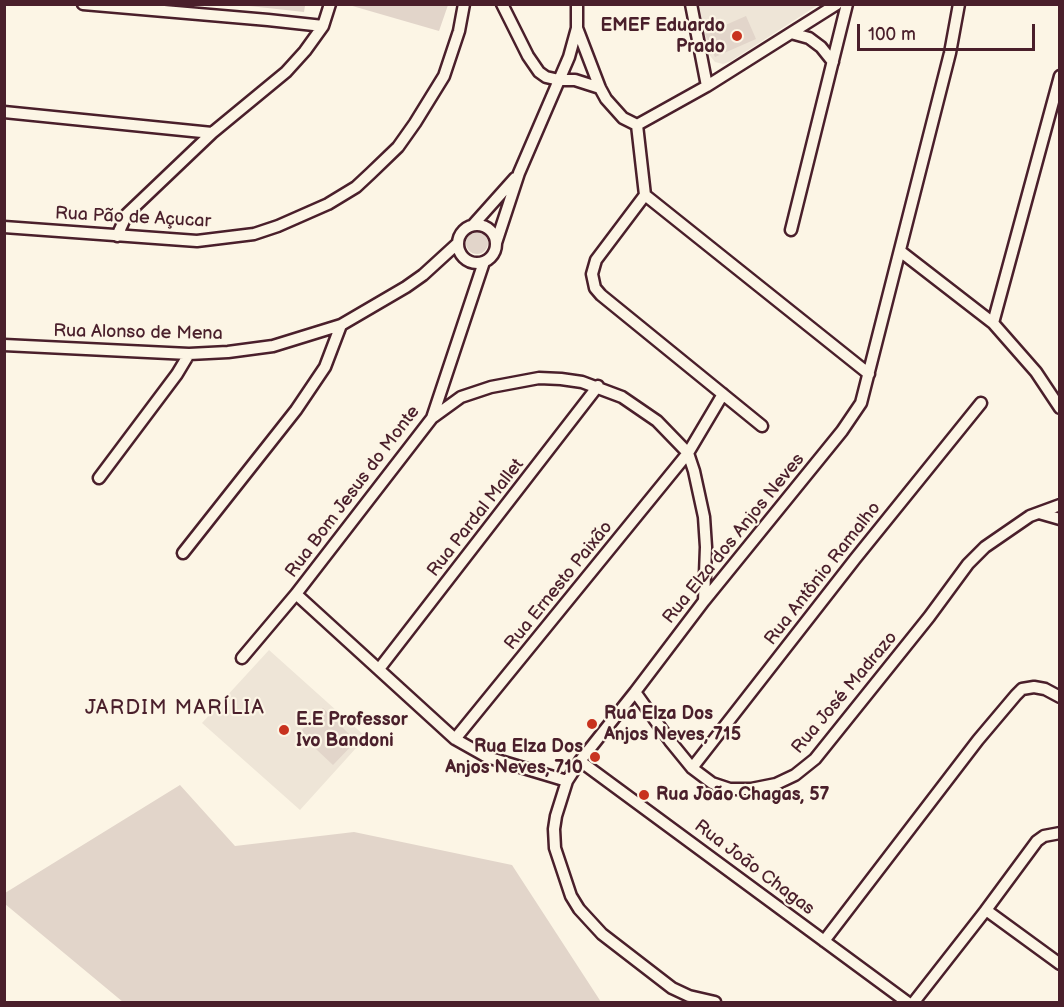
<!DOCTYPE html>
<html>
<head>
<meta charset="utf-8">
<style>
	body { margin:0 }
	#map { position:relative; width:1064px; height:1007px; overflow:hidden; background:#fcf5e5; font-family:"Balsamiq Sans",sans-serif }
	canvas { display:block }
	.frame { position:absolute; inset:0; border:6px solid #4a1f2b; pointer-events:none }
	.scale { position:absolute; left:857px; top:24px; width:178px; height:27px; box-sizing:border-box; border:3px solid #4a1f2b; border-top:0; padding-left:8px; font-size:18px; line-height:21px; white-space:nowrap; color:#4a1f2b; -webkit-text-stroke:4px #fcf5e5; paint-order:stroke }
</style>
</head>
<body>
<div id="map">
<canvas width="1064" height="1007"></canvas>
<div class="frame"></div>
<div class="scale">100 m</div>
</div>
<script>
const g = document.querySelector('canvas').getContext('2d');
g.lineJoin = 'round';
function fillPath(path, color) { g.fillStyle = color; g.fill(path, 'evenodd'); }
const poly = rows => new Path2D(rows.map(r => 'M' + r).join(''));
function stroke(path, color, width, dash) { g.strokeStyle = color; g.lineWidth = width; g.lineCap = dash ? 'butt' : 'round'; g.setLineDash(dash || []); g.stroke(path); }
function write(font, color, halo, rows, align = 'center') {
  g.font = font + ' "Balsamiq Sans",sans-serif'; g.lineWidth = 4.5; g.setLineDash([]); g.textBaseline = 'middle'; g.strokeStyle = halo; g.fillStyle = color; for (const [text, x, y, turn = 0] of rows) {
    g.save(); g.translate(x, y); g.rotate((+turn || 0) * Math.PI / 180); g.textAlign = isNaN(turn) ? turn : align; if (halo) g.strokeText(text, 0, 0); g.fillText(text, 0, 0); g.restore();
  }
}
fillPath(poly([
	[699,5,818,5,731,61,723,64,715,62,707,52],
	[269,650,366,737,300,810,202,723]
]), '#eee5d7');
fillPath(poly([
	[240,5,315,4,315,5,305,6,304,12],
	[349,5,448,4,448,5,439,31],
	[746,16,756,39,715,57,705,34],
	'466 243a11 11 0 1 1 22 0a11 11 0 1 1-22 0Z',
	[323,708,356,741,333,765,299,733],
	[180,785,235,846,354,832,512,865,601,1002,123,1002,5,904,5,893]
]), '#e2d5ca');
const street = poly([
	[83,4,268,20,323,26],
	[502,4,528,56,539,72,546,77,559,80,575,80,600,88],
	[691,4,707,86],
	[577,28,600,88,606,99,623,118,637,125,707,86,837,4],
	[791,33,809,38,821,47,833,62],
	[4,112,212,133],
	[637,125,645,195,596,260,592,274,595,288,601,295,762,426],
	[645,195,869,374],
	[473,225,515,178],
	'458 244a19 19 0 1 1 38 0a19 19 0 1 1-38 0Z',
	[4,227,197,241,254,234,278,226,328,204,356,187,371,173,398,147,415,123,444,76,459,31,464,4],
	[791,230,847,4],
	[117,236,127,214,212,133,286,72,305,51,323,26,330,4],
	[496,243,519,173,569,57,577,28,577,4],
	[900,251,993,323,1036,372,1060,408],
	[993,323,1060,76],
	[4,345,189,354,228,352,273,346,341,325,406,287,423,275,458,243],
	[432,418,461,397,491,387,539,378,561,379,582,382,622,397,657,421,688,453,694,471,704,517,706,547,704,601],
	[99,478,177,374,189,354],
	[1039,513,1060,519],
	[183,553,296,410,325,367,341,325],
	[296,594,455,739,487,757,567,781],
	[242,658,296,594,432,418,484,262],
	[379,669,598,386],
	[635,692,670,741,692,768,712,783,730,789,751,789,776,784,795,775,815,759,929,617,968,564,985,547,1030,516,1060,505],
	[455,739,688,453,723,394],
	[580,761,907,1002],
	[692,768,855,559,981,403],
	[986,910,1060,964],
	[824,941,978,740,1016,695,1022,689,1034,687,1045,689,1060,697],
	[715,1002,689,996,672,988,602,934,579,909,571,896,555,848,554,829,556,816,567,781,580,761,635,692,704,601,842,431,861,403,950,53,959,4],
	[914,1002,986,910,1037,841,1044,836,1060,833]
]);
stroke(street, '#4a1f2b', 15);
stroke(street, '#fcf5e5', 10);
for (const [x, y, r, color] of [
	[737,36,6,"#c8321e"],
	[592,724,6,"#c8321e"],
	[284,730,6,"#c8321e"],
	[595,757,6,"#c8321e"],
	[644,795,6,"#c8321e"]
]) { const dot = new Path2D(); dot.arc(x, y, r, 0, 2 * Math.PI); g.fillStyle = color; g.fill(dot); stroke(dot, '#fcf5e5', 2); }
write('bold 18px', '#4a1f2b', '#fcf5e5', [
	["EMEF Eduardo",725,26,"right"],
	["Prado",725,47,"right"],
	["Rua Elza Dos",604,714],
	["Anjos Neves, 715",604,735],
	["E.E Professor",296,720],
	["Ivo Bandoni",296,741],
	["Rua Elza Dos",583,747,"right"],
	["Anjos Neves, 710",583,768,"right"],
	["Rua João Chagas, 57",656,795]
], 'left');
write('18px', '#4a1f2b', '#fcf5e5', [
	["Rua Pão de Açucar",133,218,3],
	["Rua Alonso de Mena",138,333,1],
	["Rua Bom Jesus do Monte",353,492,-53],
	["Rua Pardal Mallet",476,518,-52],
	["Rua Elza dos Anjos Neves",734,539,-51],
	["Rua Antônio Ramalho",823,574,-52],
	["Rua Ernesto Paixão",559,586,-51],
	["Rua José Madrazo",845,693,-50],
	["Rua João Chagas",754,868,37]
]);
g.letterSpacing = '1.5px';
write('20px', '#4a1f2b', '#fcf5e5', [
	["JARDIM MARÍLIA",175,709]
]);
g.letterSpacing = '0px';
</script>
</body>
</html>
